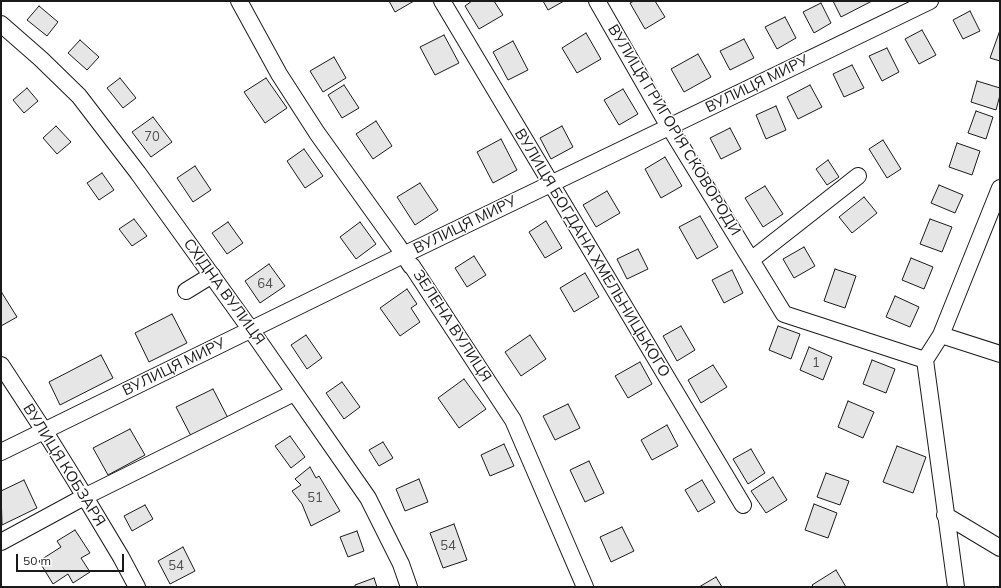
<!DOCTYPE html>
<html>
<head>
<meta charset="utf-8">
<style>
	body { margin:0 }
	#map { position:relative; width:1001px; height:588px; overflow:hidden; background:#fff; font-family:Mulish,sans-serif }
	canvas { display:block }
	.frame { position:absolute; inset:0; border:2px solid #1a1a1a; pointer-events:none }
	.scale { position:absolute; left:16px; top:554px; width:108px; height:18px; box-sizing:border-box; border:2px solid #1a1a1a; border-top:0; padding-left:5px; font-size:12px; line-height:14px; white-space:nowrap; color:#1a1a1a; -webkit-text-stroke:3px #fff; paint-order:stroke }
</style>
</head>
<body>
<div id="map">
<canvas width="1001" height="588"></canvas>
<div class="frame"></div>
<div class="scale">50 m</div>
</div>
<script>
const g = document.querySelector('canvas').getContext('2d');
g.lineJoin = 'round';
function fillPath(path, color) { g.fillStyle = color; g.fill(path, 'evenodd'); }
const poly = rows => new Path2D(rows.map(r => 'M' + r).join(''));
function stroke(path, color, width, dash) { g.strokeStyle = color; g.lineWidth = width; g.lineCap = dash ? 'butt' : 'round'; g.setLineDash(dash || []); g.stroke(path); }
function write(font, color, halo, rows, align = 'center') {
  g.font = font + ' Mulish,sans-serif'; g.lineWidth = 3; g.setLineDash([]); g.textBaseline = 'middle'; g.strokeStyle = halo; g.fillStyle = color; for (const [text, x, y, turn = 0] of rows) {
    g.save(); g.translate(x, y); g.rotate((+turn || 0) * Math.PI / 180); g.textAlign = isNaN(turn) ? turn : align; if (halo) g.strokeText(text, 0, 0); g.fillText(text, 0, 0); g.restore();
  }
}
const building = poly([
	[389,1,414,1,395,12,389,1],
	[472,1,494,1,503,15,479,29,465,6,472,1],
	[543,1,564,1,548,10,543,1],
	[634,1,655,1,665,17,645,29,630,3,634,1],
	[833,1,872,1,841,17,833,1],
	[821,3,831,23,814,33,803,12,821,3],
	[39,6,58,22,47,36,27,20,39,6],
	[970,11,980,31,963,39,953,20,970,11],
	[785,17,796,38,777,49,765,27,785,17],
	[922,30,936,55,919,64,905,39,922,30],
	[586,33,601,59,577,73,562,48,586,33],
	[999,33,1000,34,1000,61,990,58,999,33],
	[444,35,459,63,435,75,420,47,444,35],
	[744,39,754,58,730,70,720,51,744,39],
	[80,40,99,57,87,70,68,53,80,40],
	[513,41,528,70,508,80,493,52,513,41],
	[887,48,899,72,882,81,869,56,887,48],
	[698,54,711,77,684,92,671,69,698,54],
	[334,57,346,78,323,92,310,71,334,57],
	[852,65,864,88,844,97,833,74,852,65],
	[120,78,136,98,123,108,107,88,120,78],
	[266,78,287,108,265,123,244,92,266,78],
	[977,81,1000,88,1000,95,996,110,971,102,977,81],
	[344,85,359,108,342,118,328,95,344,85],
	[810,85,822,107,798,119,787,97,810,85],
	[27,88,38,101,24,113,13,100,27,88],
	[623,89,638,114,619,125,604,100,623,89],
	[776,106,786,130,766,139,756,115,776,106],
	[976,111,993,117,986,139,968,133,976,111],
	[153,117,172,142,151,157,132,132,153,117],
	[376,121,392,146,373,159,356,134,376,121],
	[56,126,71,142,57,154,43,138,56,126],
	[562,126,573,147,551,159,540,138,562,126],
	[730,128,741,149,721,159,710,138,730,128],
	[501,139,517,170,493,183,477,152,501,139],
	[883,140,901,169,887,178,869,149,883,140],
	[957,143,980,151,972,175,949,167,957,143],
	[304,149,323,176,305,188,287,161,304,149],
	[665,157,682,186,661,198,645,169,665,157],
	[828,160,839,177,827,185,816,169,828,160],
	[195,166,211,190,193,202,177,178,195,166],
	[102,173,114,190,99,200,87,183,102,173],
	[420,183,438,210,415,225,397,197,420,183],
	[939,185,963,195,955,213,931,203,939,185],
	[765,186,783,214,763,227,745,198,765,186],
	[607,191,620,213,596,227,583,205,607,191],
	[864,197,877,213,852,233,839,217,864,197],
	[700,216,718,247,697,259,679,227,700,216],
	[134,219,147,236,132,246,119,229,134,219],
	[930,219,952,227,942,252,920,244,930,219],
	[546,221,562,248,545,258,529,232,546,221],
	[228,222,243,243,227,254,212,233,228,222],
	[360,222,376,244,356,259,340,237,360,222],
	[804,247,815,266,794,278,783,259,804,247],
	[638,249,648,269,627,279,617,259,638,249],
	[474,256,486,275,467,287,455,268,474,256],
	[911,258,933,267,924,289,902,280,911,258],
	[269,264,285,286,260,303,245,281,269,264],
	[835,269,856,276,845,308,824,301,835,269],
	[732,270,743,293,724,303,712,280,732,270],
	[585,273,599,297,574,312,560,288,585,273],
	[407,289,417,304,411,308,420,322,400,336,380,308,407,289],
	[2,293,17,317,1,326,1,294,2,293],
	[895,296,919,307,910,327,886,317,895,296],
	[172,314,187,343,149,362,135,333,172,314],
	[681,326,695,350,677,361,663,336,681,326],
	[778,326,800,334,791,359,769,350,778,326],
	[306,335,322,358,307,369,291,345,306,335],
	[530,335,546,359,521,376,505,352,530,335],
	[809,347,832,357,823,380,800,370,809,347],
	[101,355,113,378,60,405,49,382,101,355],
	[872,360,895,369,886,393,863,384,872,360],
	[640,362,652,384,628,398,615,376,640,362],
	[713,365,727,387,701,403,688,380,713,365],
	[464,379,486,409,459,428,438,398,464,379],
	[342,382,360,407,344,419,326,393,342,382],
	[213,389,228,418,191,436,176,407,213,389],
	[848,401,874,412,863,438,838,427,848,401],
	[568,404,580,428,555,440,543,416,568,404],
	[667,425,678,446,652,460,641,440,667,425],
	[130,429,145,455,108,475,93,448,130,429],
	[290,436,305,457,291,468,275,446,290,436],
	[383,442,393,458,379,466,369,450,383,442],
	[504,444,514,466,490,476,481,455,504,444],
	[897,446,926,457,913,493,883,482,897,446],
	[751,449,765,473,748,484,733,459,751,449],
	[589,461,604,493,585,502,570,470,589,461],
	[310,467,316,478,319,476,340,511,311,526,302,504,292,491,301,485,295,479,310,467],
	[826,473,849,481,840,505,817,497,826,473],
	[773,477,787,500,766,513,751,491,773,477],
	[419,479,428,502,405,511,396,489,419,479],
	[24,480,37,508,2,525,1,491,24,480],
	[702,480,715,502,698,512,685,490,702,480],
	[814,504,837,513,828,538,805,530,814,504],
	[145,505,153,519,132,531,124,516,145,505],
	[454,524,467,560,443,568,430,533,454,524],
	[622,527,634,551,611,562,600,537,622,527],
	[75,530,90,553,81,558,90,572,73,583,68,574,53,584,39,561,61,547,57,541,75,530],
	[357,531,364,551,348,557,340,537,357,531],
	[183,547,195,571,170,584,158,561,183,547],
	[836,570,846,587,814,587,812,585,836,570],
	[716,577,722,587,699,587,716,577],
	[374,578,377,587,355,587,355,585,374,578]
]);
fillPath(building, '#e6e6e6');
stroke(building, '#1a1a1a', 1);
const minor = poly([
	[239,1,279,74,317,133,398,246,411,266,412,266,513,420,585,587],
	[442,1,743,505],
	[597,1,664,118,784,314,925,360],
	[1,24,41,59,79,96,138,173,256,337,368,498,401,564,409,587],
	[751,260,858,176],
	[186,291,212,275],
	[941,335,1000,354],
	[1,365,50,440,76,482,121,557,137,587],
	[1,452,395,259,930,1],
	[945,515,1000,548],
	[1,542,84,497,294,393],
	[956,587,925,360,941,335,1000,188]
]);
stroke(minor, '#1a1a1a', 18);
stroke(minor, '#fff', 16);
write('13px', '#4d4d4d', null, [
	["70",152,137],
	["64",265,284],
	["1",816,363],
	["51",315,498],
	["54",448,546],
	["54",176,566]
]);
write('15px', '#1a1a1a', '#fff', [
	["ВУЛИЦЯ МИРУ",757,84,-26],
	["ВУЛИЦЯ ГРИГОРІЯ СКОВОРОДИ",674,130,59],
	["ВУЛИЦЯ МИРУ",465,225,-26],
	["ВУЛИЦЯ БОГДАНА ХМЕЛЬНИЦЬКОГО",592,253,59],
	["СХІДНА ВУЛИЦЯ",224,292,54],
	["ЗЕЛЕНА ВУЛИЦЯ",452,326,57],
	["ВУЛИЦЯ МИРУ",174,367,-26],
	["ВУЛИЦЯ КОБЗАРЯ",64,465,58]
]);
</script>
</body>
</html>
